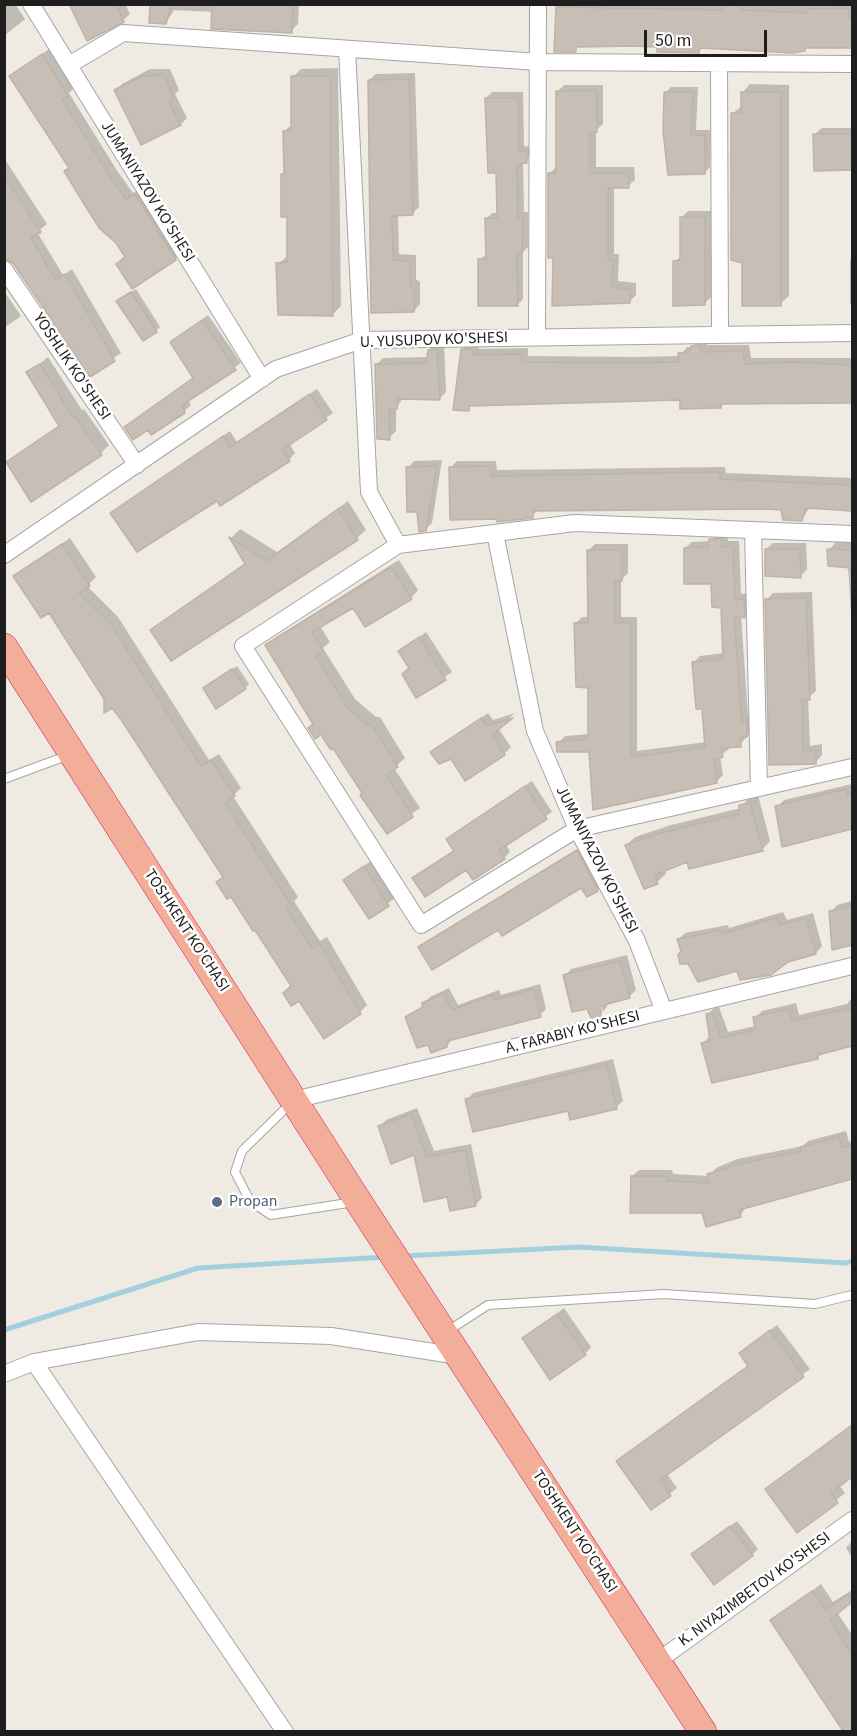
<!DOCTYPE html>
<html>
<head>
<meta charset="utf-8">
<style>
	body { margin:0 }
	#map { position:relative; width:857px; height:1736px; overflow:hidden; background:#efebe3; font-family:"Source Sans 3",sans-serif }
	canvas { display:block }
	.frame { position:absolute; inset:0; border:6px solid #1e1e1e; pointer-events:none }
	.scale { position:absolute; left:644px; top:30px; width:123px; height:27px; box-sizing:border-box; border:3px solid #1e1e1e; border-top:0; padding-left:8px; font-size:18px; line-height:21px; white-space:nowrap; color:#1e1e1e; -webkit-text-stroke:4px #fff; paint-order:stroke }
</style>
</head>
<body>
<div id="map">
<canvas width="857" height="1736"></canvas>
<div class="frame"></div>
<div class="scale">50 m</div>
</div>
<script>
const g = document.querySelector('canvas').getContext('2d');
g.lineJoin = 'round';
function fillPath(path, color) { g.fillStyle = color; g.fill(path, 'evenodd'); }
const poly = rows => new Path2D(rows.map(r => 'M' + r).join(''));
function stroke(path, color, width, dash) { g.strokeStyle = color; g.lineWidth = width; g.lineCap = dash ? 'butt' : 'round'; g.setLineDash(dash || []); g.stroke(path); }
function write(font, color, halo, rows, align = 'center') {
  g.font = font + ' "Source Sans 3",sans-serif'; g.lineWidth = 5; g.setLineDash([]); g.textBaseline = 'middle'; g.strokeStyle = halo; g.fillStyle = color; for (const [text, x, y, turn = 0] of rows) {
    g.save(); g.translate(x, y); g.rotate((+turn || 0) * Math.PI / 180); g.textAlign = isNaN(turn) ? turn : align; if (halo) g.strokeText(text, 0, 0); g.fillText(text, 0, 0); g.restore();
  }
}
fillPath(poly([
	[4,4,15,4,25,19,4,36],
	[71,4,125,4,130,14,123,20],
	[151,4,299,4,298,24,291,31,213,12,174,10,166,23],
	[560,4,852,4,852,47,808,47,805,49,703,47,699,51,658,45,579,46,575,50,557,7],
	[49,49,73,89,69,93,116,169,133,193,142,189,182,253,175,259,126,256,66,171,70,167,11,76],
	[338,68,341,306,333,314,278,264,289,255,288,216,282,175,285,172,284,132,293,123,293,77,301,69],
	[150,69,170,69,179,90,175,94,187,118,181,124,116,91,122,84],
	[415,73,419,207,412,214,398,215,399,254,416,255,416,279,420,282,420,304,414,311,372,311,369,80,376,74],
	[750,84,789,85,789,296,780,304,732,114,742,106,742,93],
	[564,85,603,85,603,124,596,130,596,167,634,167,635,180,628,186,614,187,614,254,619,254,618,281,636,283,636,295,629,302,554,305,554,257,549,174,556,167,558,91],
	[671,87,698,87,696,130,710,130,710,167,704,173,666,92],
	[492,92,523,92,524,146,532,147,532,155,523,162,524,212,528,212,528,247,523,252,523,299,517,305,479,260,487,254,486,219,492,213,498,213,498,171,486,98],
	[822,128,852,128,852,169,816,169,815,134],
	[4,158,47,224,37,232,63,275,72,269,121,353,90,375,8,252,4,254],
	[688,211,711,211,711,297,705,303,675,262,682,255,681,218],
	[852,258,852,304,850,304,850,261],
	[136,289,160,327,156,331,123,298],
	[4,291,21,316,4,328],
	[208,315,241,363,188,400,191,405,184,411,152,433,148,428,195,377,172,342],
	[699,340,706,340,707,345,749,345,751,358,852,358,852,403,725,403,721,407,681,399,473,404,468,409,462,350,469,343,479,343,479,349,528,348,528,356,635,357,680,356,687,347,692,347],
	[436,343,444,343,446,392,440,398,403,398,396,408,396,431,389,438,376,365,383,358,428,357,429,350],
	[48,357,82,410,84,409,109,445,101,453,8,463,60,425,28,373],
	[317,389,333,413,289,443,295,453,289,460,112,513,230,431,237,442],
	[442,460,432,523,425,530,408,468,414,461],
	[457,461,496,461,497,470,725,467,726,473,852,478,852,509,810,507,802,519,782,508,539,509,532,516,498,517,450,468],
	[348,501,366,530,357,538,171,659,152,630,245,563,231,538,240,529,277,552],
	[718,533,727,533,728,541,739,541,741,594,750,593,751,610,744,616,741,615,748,716,753,716,753,729,740,745,728,746,729,749,720,756,723,775,716,782,558,743,565,736,590,734,590,687,576,623,582,617,589,617,589,550,595,544,628,544,628,573,621,580,621,617,637,617,637,751,706,742,703,707,694,662,700,656,725,653,723,606,713,582,685,548,692,542,711,541],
	[70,538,96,577,87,586,118,617,209,760,219,754,241,788,233,796,298,897,294,901,320,941,327,937,367,1005,357,1015,292,985,255,928,231,895,218,882,224,876,49,611,15,576],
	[836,542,852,543,852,629,848,566,829,550],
	[773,543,806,543,807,570,800,576,766,549],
	[399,560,418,590,411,598,353,606,320,626,330,642,323,648,355,699,376,717,380,717,405,758,394,768,420,808,387,832,334,746,315,724,267,645,275,638],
	[812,592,816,691,808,698,810,746,822,744,822,755,816,762,771,764,767,599,773,593],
	[426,632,452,672,417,696,410,668,400,652],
	[237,666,249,684,245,688,209,684],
	[488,713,493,720,515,713,498,728,511,747,504,754,432,752],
	[532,781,552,812,506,844,510,852,504,858,473,878,467,868,414,878,455,850,448,839,454,833],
	[852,784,852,827,783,845,777,807,784,800],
	[758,795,770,841,762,850,688,860,664,869,666,874,657,882,627,845,635,837,671,825,741,808,749,797],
	[583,846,603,884,597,890,588,895,581,886,499,928,420,947],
	[372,860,395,898,370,917,345,880],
	[852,901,852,943,834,948,831,912,837,905],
	[783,912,787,920,813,913,822,946,816,953,738,969,683,951,679,939,685,933,728,925,729,928],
	[627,955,636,990,629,997,607,1003,607,1007,600,1014,565,976,571,969],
	[598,999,601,999,602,1011,599,1011],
	[540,984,546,1009,540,1015,453,1039,446,1046,429,1043,407,1017,424,1005,430,997,449,988,458,1005,499,990,501,995],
	[852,997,852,1045,823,1052,818,1057,703,1043,710,1036,707,1015,714,1008,719,1007,728,1032,756,1026,755,1018,762,1011,796,1003,799,1015,847,1004],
	[613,1059,623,1101,616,1107,467,1100,473,1093],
	[417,1108,434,1151,471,1144,482,1198,475,1205,416,1153,379,1127,386,1120],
	[846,1131,849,1142,852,1141,852,1178,746,1207,740,1216,704,1212,632,1176,639,1170,672,1170,673,1174,709,1176,716,1168,737,1159,803,1146,808,1141],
	[564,1308,591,1347,585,1354,524,1338],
	[777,1325,810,1369,667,1474,677,1488,652,1508,618,1461,749,1365,741,1353],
	[852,1424,852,1475,839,1485,845,1493,798,1531,767,1489],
	[737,1521,758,1549,752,1555,693,1554],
	[852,1541,852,1558,846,1548],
	[821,1584,833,1602,852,1590,852,1600,837,1612,852,1635,852,1732,845,1732,772,1620]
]), '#0003');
stroke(poly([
	[404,1256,578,1247,846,1263,852,1261],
	[4,1330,198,1268,386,1257]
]), '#a2d0de', 5);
const building = poly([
	[69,4,116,4,124,22,87,41,69,4],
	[150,4,171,4,166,24,149,23,150,4],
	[212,4,293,4,292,33,211,29,212,4],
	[724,4,741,4,742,10,808,13,808,9,848,8,849,17,852,17,852,48,805,48,805,51,792,53,700,48,699,53,657,52,657,47,632,46,576,47,576,52,554,52,556,7,723,10,724,4],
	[42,54,68,96,62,100,110,176,126,199,135,194,176,260,132,289,116,264,125,257,116,243,100,229,84,204,64,171,69,168,9,76,42,54],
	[164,75,173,98,169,102,181,125,141,145,114,90,142,76,164,75],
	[291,76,330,76,333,316,278,315,276,263,287,262,287,217,281,217,281,174,284,174,283,131,291,130,291,76],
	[409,79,413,215,392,216,393,260,410,261,410,286,414,288,414,312,371,313,368,80,409,79],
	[556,91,597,91,597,132,590,132,590,173,628,173,629,188,608,188,608,260,613,260,612,287,630,289,630,303,552,306,553,258,548,258,548,173,556,173,556,91],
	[664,92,693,92,691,135,705,135,705,174,668,175,663,132,664,92],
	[741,92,781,92,781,306,742,306,742,263,731,260,731,113,741,113,741,92],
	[485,98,518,98,519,151,527,152,527,163,517,164,518,218,523,218,522,254,517,255,518,306,478,306,478,259,486,259,485,218,497,218,496,173,488,173,485,98],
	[813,134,852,134,852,170,814,171,813,134],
	[4,175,41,232,31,238,56,280,65,274,115,361,90,377,13,263,4,259,4,175],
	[680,217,705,217,705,305,673,306,673,261,680,260,680,217],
	[131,292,157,332,143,341,116,301,131,292],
	[202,320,236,370,182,405,185,413,151,435,148,430,133,440,124,427,193,378,170,342,202,320],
	[691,346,700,346,701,352,743,351,745,364,793,362,852,365,852,403,721,404,721,408,680,409,680,400,469,406,469,411,453,410,461,349,472,349,473,355,521,354,522,362,628,363,679,362,678,353,689,353,691,346],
	[437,349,440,400,398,399,397,409,389,410,390,440,377,439,375,364,426,363,428,350,437,349],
	[40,364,73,417,75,416,102,455,31,502,6,462,59,426,26,372,40,364],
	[310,394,327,420,282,450,290,461,220,506,217,501,137,552,110,513,223,436,230,447,310,394],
	[437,466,426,531,419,532,417,512,407,512,406,467,437,466],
	[490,466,491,476,720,472,720,479,852,485,852,511,806,508,802,521,783,520,781,510,766,509,533,511,533,518,497,522,497,519,450,520,449,467,490,466],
	[338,509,358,540,171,661,150,630,245,564,229,537,267,561,338,509],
	[709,539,721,539,722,547,733,547,735,600,744,599,745,618,734,616,742,722,747,722,747,737,740,737,741,747,721,748,723,757,714,760,717,783,593,810,589,752,557,752,556,742,588,739,588,688,576,687,574,623,588,623,587,550,622,550,622,581,615,581,615,623,631,623,631,757,705,747,702,709,696,709,692,662,723,659,721,608,712,607,711,584,684,584,684,548,708,547,709,539],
	[62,544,90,586,79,593,111,624,201,766,211,760,235,796,225,803,292,906,287,909,312,948,319,943,361,1014,324,1039,299,1001,291,1006,283,993,291,986,255,930,253,931,231,897,227,899,216,882,223,877,122,721,112,708,104,713,104,699,49,613,41,618,13,576,62,544],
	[765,549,800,549,801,578,765,576,765,549],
	[827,549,852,550,852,568,828,566,827,549],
	[391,567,412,599,365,627,353,608,312,632,323,651,316,656,347,707,367,725,372,725,398,767,386,775,413,817,387,834,360,795,362,793,333,748,331,750,321,735,315,739,308,728,313,724,265,645,391,567],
	[806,598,810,700,802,700,803,752,816,750,816,764,769,765,765,599,806,598],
	[419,637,446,680,416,698,402,674,409,668,398,651,419,637],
	[232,669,246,689,216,709,203,688,232,669],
	[481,718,486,726,513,718,492,735,505,755,465,781,451,759,439,764,430,752,481,718],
	[525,786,547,819,499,850,505,859,473,880,466,870,425,897,412,878,454,851,446,839,525,786],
	[846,789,848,795,852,794,852,829,782,847,775,806,846,789],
	[750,803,763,851,689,869,687,862,655,875,658,884,644,889,625,845,661,833,739,814,739,805,750,803],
	[577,850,598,891,587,897,581,888,502,936,498,930,432,970,418,947,577,850],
	[364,866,389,906,369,919,343,880,364,866],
	[852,906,852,945,832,950,829,911,852,906],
	[776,918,780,925,806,918,816,954,788,962,771,975,740,980,737,971,698,982,688,964,680,964,678,955,681,951,677,939,721,930,722,934,776,918],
	[620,961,630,998,600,1006,601,1016,591,1018,587,1009,572,1012,563,975,620,961],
	[534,989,541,1017,448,1041,447,1047,431,1053,428,1045,417,1048,405,1017,423,1007,422,1003,443,993,452,1010,493,995,494,1000,534,989],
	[852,1008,852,1046,818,1055,818,1059,712,1083,701,1043,710,1041,706,1014,712,1013,721,1038,755,1030,753,1017,789,1009,792,1021,852,1008],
	[607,1065,617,1109,570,1120,568,1111,473,1132,465,1099,607,1065],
	[411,1114,427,1157,465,1150,476,1206,450,1211,447,1197,424,1202,414,1155,391,1164,378,1126,411,1114],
	[839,1137,842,1148,852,1145,852,1179,739,1210,741,1217,706,1227,702,1213,630,1213,631,1176,666,1176,667,1181,709,1183,707,1174,729,1168,729,1166,801,1151,800,1147,839,1137],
	[557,1314,586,1355,550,1380,522,1338,557,1314],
	[770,1330,804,1377,660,1480,671,1496,651,1510,616,1461,748,1366,739,1353,770,1330],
	[852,1425,852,1477,831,1493,838,1503,797,1533,765,1489,852,1425],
	[730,1526,753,1556,714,1585,691,1554,730,1526],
	[812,1591,825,1609,849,1594,852,1598,852,1602,830,1620,852,1655,852,1731,843,1731,770,1620,812,1591]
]);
fillPath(building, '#c7beb6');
stroke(building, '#c1b2a5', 1.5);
const service = poly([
	[4,779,69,755],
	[291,1103,242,1151,235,1172,250,1201,271,1215,354,1202],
	[446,1332,488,1305,664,1294,815,1304,852,1295]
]);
const minor = poly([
	[31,4,262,379],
	[347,49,369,492,398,545],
	[719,63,720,335],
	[69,65,123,33,538,62,852,64],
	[4,269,137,465],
	[537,337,538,4],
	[753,530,759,788],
	[495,533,535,731,577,829,637,941,664,1011],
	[852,534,575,523,398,545,243,646,421,925,577,829,852,767],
	[4,555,276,369,362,340,852,333],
	[294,1100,852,966],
	[34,1362,285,1732],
	[4,1374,34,1362,198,1332,331,1336,459,1356],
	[658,1661,852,1520]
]);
const trunk = poly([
	[4,647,358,1201,703,1732]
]);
stroke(service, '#a5a5a5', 10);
stroke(minor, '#a5a5a5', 18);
stroke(trunk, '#dd2060', 28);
stroke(service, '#fff', 8);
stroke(minor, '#fff', 16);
stroke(trunk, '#f3ae9a', 27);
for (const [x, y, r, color] of [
	[217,1202,6,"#5c6f8a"]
]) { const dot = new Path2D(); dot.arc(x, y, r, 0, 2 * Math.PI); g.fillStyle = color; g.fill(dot); stroke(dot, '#fff', 2); }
write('16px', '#1e1e1e', '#fff', [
	["JUMANIYAZOV KO'SHESI",147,192,58],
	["U. YUSUPOV KO'SHESI",434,341,-2],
	["YOSHLIK KO'SHESI",71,367,56],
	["JUMANIYAZOV KO'SHESI",596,860,63],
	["TOSHKENT KO'CHASI",186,931,57],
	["A. FARABIY KO'SHESI",573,1033,-14],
	["TOSHKENT KO'CHASI",574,1532,57],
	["K. NIYAZIMBETOV KO'SHESI",755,1590,-36]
]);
write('16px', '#4e5e75', '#fff', [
	["Propan",229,1202]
], 'left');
</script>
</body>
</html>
